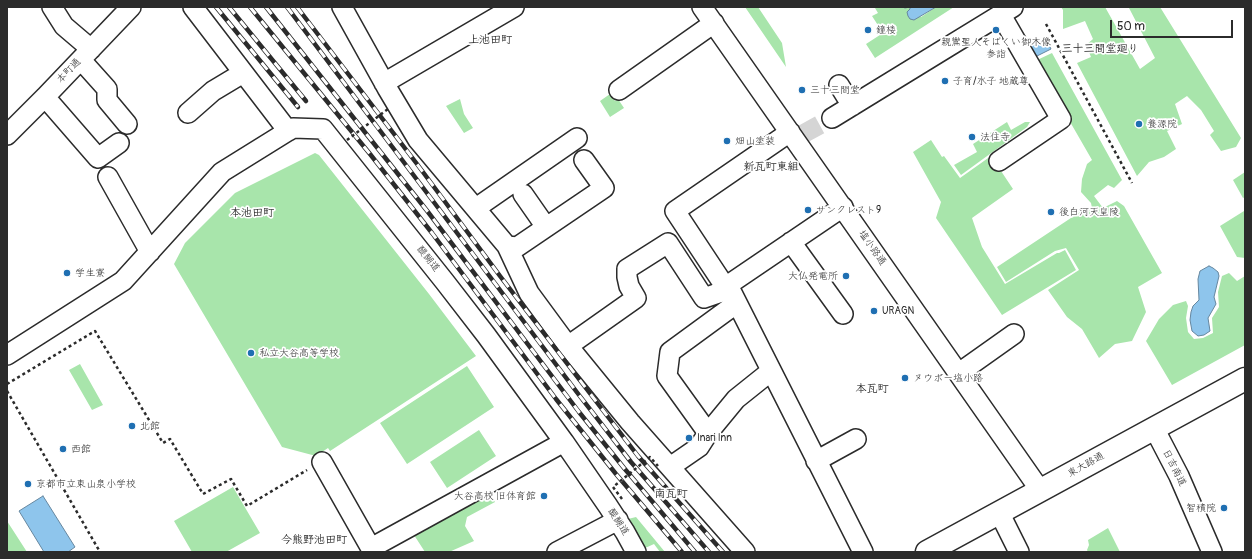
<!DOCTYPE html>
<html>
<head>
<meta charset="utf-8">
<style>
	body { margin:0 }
	#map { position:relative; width:1252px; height:559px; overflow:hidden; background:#fff; font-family:Pangolin,sans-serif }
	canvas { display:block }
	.frame { position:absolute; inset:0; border:8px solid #2b2b2b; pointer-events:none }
	.scale { position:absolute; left:1110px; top:20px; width:123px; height:18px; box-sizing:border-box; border:2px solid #2b2b2b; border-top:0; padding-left:5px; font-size:12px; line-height:14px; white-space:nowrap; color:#2b2b2b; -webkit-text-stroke:3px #fff; paint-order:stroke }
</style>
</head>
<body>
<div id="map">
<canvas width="1252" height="559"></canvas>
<div class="frame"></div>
<div class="scale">50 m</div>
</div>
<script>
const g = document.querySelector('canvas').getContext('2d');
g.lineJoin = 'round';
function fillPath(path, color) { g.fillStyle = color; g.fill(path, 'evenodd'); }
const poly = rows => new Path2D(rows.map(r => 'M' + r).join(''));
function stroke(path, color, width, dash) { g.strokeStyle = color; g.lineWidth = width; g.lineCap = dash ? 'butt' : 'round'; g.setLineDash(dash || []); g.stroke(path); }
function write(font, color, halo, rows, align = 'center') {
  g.font = font + ' Pangolin,"Klee One",sans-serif'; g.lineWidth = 3.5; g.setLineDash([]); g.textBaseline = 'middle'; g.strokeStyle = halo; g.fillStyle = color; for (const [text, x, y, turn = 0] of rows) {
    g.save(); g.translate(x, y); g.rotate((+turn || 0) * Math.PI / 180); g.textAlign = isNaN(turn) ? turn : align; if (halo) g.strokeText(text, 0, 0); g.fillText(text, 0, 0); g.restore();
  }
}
fillPath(poly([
	[745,7,758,7,782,43,786,67],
	[876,7,902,7,905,8,910,7,910,9,921,17,936,7,954,7,875,58,866,44,883,33,872,16,878,13,875,8],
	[1061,7,1105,7,1140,69,1155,58,1129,8,1131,7,1160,7,1241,138,1236,147,1221,151,1210,135,1214,131,1201,110,1187,96,1175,104,1182,124,1167,131,1176,149,1164,157,1149,162,1137,176,1077,63,1091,57,1086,45,1093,39,1085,21,1063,29,1063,10],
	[1052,53,1122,180,1114,188,1108,185,1094,196,1103,208,1117,201,1124,206,1162,273,1138,287,1146,312,1132,341,1115,344,1099,358,1082,329,1067,317,1048,290,1079,270,1066,248,1055,251,1006,282,997,267,1086,208,1092,208,1091,203,1081,192,1082,179,1087,164,1092,160,1035,61],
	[610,94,615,101,618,99,624,108,610,117,600,101],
	[460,99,464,114,473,128,464,133,446,106],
	[1007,122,1011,130,1025,122,1030,122,1027,127,961,175,954,165,977,152,973,144],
	[931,140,942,157,944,156,960,178,991,156,1013,189,972,218,982,247,1005,284,1057,253,1059,253,1065,250,1076,270,1002,315,936,218,941,202,913,152],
	[315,153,319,155,429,294,476,356,330,451,328,448,316,456,282,447,174,264,185,243,235,193],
	[1245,172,1245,197,1243,198,1233,180],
	[1244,211,1245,212,1245,258,1237,257,1220,226],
	[1229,273,1237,281,1245,276,1245,345,1172,385,1146,341,1159,319,1173,305,1186,301,1188,306,1186,318,1188,332,1194,339,1203,338,1213,333,1212,318,1219,307,1218,292,1222,276],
	[80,364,103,405,92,410,69,370],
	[467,366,494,407,407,464,380,423],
	[479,430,496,456,447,488,430,462],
	[233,487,260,533,226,552,192,552,174,521],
	[490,494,495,502,467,517,465,526,474,541,449,552,425,552,414,535,461,507],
	[636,517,665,552,660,552,654,544,643,549,633,525,632,526,628,519],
	[7,521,27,552,7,552],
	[1108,528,1120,552,1088,552,1087,550,1089,545,1088,540]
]), '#a8e5ab');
const water = poly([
	[902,7,936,7,914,20,910,19,908,16,907,12,910,9,910,7,905,8,902,7],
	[1046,39,1051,49,1033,58,1028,47,1046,39],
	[1209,266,1213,268,1218,272,1219,276,1214,297,1216,304,1208,318,1210,331,1204,335,1198,336,1192,331,1190,320,1191,312,1193,306,1199,300,1198,279,1200,271,1209,266],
	[43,496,75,547,68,552,44,552,19,511,43,496]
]);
fillPath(water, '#8ec5ec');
stroke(water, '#66879f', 1);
stroke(poly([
	[803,134,832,118]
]), '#d5d5d5', 19, [19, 10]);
const minor = poly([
	[52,7,64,26,91,49],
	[193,7,288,131,293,128,323,129,445,282,486,335,564,442,608,506,625,532,636,552],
	[342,7,387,88,418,140,507,246,529,293,568,346,630,422,745,552],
	[702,7,1040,490],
	[81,60,107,89,107,100,127,124],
	[384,83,514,7],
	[839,85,852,106],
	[619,90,714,23],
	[45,97,98,158,119,143],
	[188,113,213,91,243,73],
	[832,118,1013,7],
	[790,132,675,211,722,282,728,285,863,552],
	[7,135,45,97,131,7],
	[999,161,1061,119,1001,15],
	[108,177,150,252],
	[523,194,546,227],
	[476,208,577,138],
	[791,242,843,314],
	[507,246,517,247,604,188,584,160],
	[728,285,843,207],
	[568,346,636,298,629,286,627,277,627,269,668,243,704,298,730,289],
	[7,355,123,281,222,172,288,131],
	[959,373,1014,334],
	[1154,428,1179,476,1212,552],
	[708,433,667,376,670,352,737,303],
	[816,461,856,439],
	[322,462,373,552],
	[670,467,699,447,708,433,736,399,771,371],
	[999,512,1019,552],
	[371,548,564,442],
	[557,552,618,520]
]);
const major = poly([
	[927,552,1245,379]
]);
stroke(minor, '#2b2b2b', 22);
stroke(major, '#2b2b2b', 25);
stroke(poly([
	[1046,24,1132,183],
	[7,384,95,331,163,443,170,439,203,494,231,479,247,506,307,470],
	[7,391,100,552]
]), '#2b2b2b', 2.5, [3, 3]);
stroke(minor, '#fff', 19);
stroke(major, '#fff', 22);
const rail = poly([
	[216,7,298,107],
	[229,7,306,101],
	[250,7,370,154,432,233,556,399,616,474,682,552],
	[266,7,428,212,579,412,624,468,695,552],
	[287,7,579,395,631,462,709,552],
	[297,7,417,164,500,276,638,456,723,552]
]);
stroke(rail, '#2b2b2b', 4.5);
stroke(rail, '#fff', 3, [9]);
stroke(poly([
	[347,140,388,109],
	[622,499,613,487,650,457,658,466]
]), '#2b2b2b', 2.5, [3, 3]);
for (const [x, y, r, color] of [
	[868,30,4,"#1f6fb2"],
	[996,30,4,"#1f6fb2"],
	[945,81,4,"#1f6fb2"],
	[802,90,4,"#1f6fb2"],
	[1139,124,4,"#1f6fb2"],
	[972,137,4,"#1f6fb2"],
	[727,141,4,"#1f6fb2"],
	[808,210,4,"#1f6fb2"],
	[1051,212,4,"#1f6fb2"],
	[67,273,4,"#1f6fb2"],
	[846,276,4,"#1f6fb2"],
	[874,311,4,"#1f6fb2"],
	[251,353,4,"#1f6fb2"],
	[905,378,4,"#1f6fb2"],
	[132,426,4,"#1f6fb2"],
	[689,438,4,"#1f6fb2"],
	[63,449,4,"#1f6fb2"],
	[28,484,4,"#1f6fb2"],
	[544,496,4,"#1f6fb2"],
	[1224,508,4,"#1f6fb2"]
]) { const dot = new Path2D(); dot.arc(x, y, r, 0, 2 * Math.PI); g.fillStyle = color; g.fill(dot); stroke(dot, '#fff', 1.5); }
write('10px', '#2b2b2b', '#fff', [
	["鐘楼",876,30],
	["親鸞聖人そばくい御木像",996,42,"center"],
	["参詣",996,54,"center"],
	["子育/水子 地蔵尊",953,81],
	["三十三間堂",810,90],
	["養源院",1147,124],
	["法住寺",980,137],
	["畑山塗装",735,141],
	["サンクレスト9",816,210],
	["後白河天皇陵",1059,212],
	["学生寮",75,273],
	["大仏発電所",838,276,"right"],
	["URAGN",882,311],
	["私立大谷高等学校",259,353],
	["ヌウボー塩小路",913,378],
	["北館",140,426],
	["Inari Inn",697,438],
	["西館",71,449],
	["京都市立東山泉小学校",36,484],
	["大谷高校 旧体育館",536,496,"right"],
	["智積院",1216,508,"right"]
], 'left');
write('10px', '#2b2b2b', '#fff', [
	["本町通",69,71,-46],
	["塩小路通",872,248,55],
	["醍醐道",428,259,51],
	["東大路通",1086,465,-29],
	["日吉南道",1174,468,63],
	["醍醐道",618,522,57]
]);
write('bold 11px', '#2b2b2b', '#fff', [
	["上池田町",490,40],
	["三十三間堂廻り",1100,49],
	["新瓦町東組",771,167],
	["本池田町",252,213],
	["本瓦町",872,389],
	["南瓦町",671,494],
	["今熊野池田町",314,540]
]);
</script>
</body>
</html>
